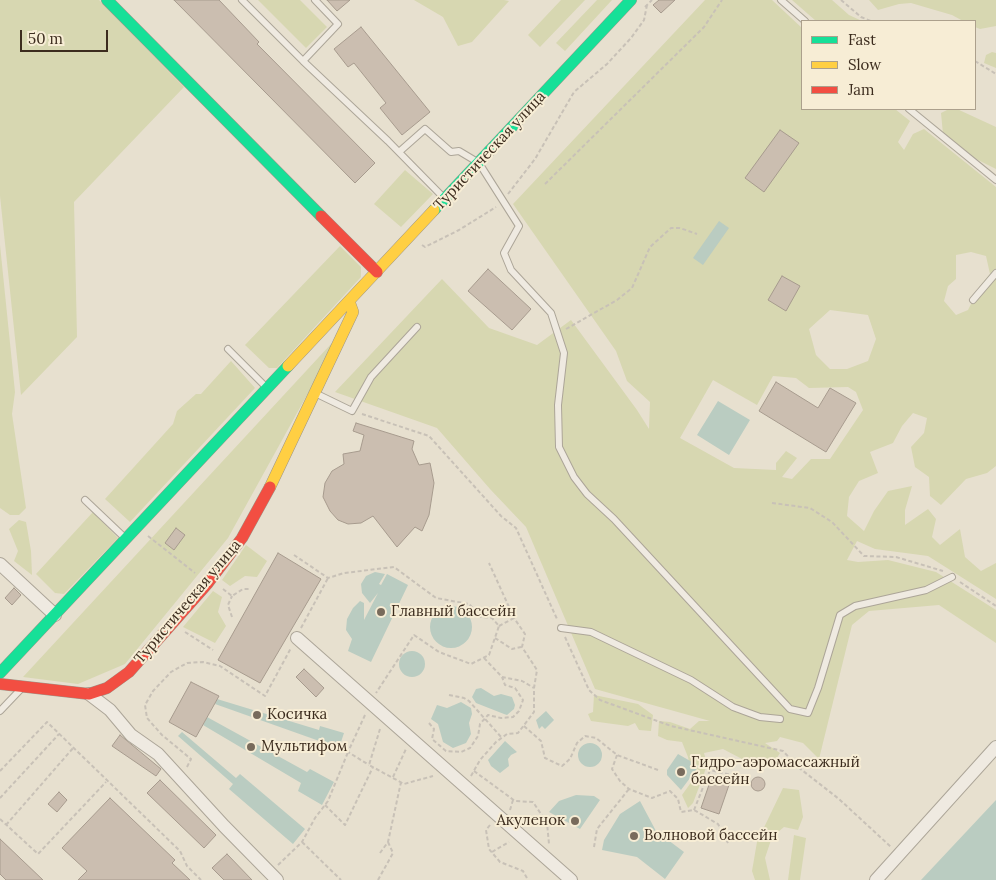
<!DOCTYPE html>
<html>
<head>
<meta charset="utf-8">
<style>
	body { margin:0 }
	#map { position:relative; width:996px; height:880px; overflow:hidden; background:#e7e0cf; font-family:Lora,serif }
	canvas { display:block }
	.legend { position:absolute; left:801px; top:20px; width:175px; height:90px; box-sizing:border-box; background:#f7edd5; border:1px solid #aca08c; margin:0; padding:6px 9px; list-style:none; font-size:15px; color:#3c2c1e }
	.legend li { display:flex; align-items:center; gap:10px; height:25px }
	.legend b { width:25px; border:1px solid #aca08c }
	.scale { position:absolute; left:20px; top:30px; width:88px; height:22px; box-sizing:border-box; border:2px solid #3c2c1e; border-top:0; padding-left:6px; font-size:15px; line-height:18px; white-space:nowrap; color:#3c2c1e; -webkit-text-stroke:4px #f7edd5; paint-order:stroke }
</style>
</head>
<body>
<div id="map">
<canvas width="996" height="880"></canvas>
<ul class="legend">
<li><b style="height:6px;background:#16e098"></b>Fast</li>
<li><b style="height:6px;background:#ffcf43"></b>Slow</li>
<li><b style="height:6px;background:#f24e42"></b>Jam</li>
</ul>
<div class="scale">50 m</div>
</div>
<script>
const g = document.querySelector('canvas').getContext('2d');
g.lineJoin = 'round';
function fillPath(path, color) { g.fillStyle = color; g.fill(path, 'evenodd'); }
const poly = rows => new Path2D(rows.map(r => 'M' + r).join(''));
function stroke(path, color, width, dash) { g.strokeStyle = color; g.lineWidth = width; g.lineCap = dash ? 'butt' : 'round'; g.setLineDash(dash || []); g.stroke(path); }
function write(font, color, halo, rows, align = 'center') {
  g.font = font + ' Lora,serif'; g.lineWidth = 4; g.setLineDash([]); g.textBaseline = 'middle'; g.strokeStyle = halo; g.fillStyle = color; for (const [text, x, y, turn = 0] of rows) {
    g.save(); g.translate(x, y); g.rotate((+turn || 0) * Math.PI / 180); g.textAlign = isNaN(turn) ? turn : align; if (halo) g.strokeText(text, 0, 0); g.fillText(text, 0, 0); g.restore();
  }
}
fillPath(poly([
	[0,0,99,0,184,87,74,202,77,337,21,395,0,196],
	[258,0,300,0,327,27,306,48],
	[414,0,504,0,509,1,472,42,458,46,443,17],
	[561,0,585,0,540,47,528,35],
	[597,0,612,0,565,51,556,43],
	[705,0,772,0,802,28,802,109,895,109,910,121,898,142,904,150,913,134,924,129,996,187,996,466,987,473,966,479,941,505,930,496,929,477,915,467,911,447,924,433,927,418,913,413,902,426,893,443,870,452,878,473,859,481,849,497,847,516,864,531,874,511,888,491,912,486,905,510,905,525,928,509,936,519,932,537,940,545,960,529,965,557,981,571,996,563,996,599,928,556,875,549,857,541,847,560,858,562,888,560,936,572,996,610,996,643,939,605,869,611,852,625,819,759,803,743,780,737,777,741,765,743,780,753,773,764,742,759,723,749,704,753,707,764,704,774,693,803,688,808,682,795,692,781,688,757,682,742,667,740,658,736,659,721,670,722,690,729,699,721,710,721,595,689,526,527,490,489,437,428,335,392,442,279,489,328,537,345,571,320,637,410,649,429,650,402,627,381,616,351,513,204],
	[971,252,986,256,990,274,980,286,968,310,956,315,944,301,948,286,956,279,956,255],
	[830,310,868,315,876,339,868,361,847,369,830,369,816,355,809,329],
	[773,376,796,378,809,388,848,387,856,392,863,410,830,459,811,459,792,479,782,477,797,458,786,451,776,463,776,470,734,468,680,438,713,380,757,405],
	[792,0,832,0,849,15,862,21,816,21],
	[869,0,996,0,996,26,980,29,975,27,975,21,963,21,952,15,911,3,899,4,878,10],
	[992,52,996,53,996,68,984,63,986,55],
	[949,109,957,109,996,127,996,169,968,155,943,134,941,113],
	[405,170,433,194,401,227,374,204],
	[0,245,15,392,12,414,26,508,19,515,10,515,0,508],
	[340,246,361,267,361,277,277,368,269,368,245,345],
	[331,344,334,346,228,538,125,664,78,684,23,677],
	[231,361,255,388,130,522,105,499,173,424,177,411,196,394,201,394],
	[93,512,118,538,64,594,55,593,36,574],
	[19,520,26,522,31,551,32,575,14,561,18,551,9,529],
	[246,545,267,561,257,577,245,576,230,586,222,580],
	[213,591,222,597,218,612,226,626,215,643,183,627],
	[594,695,638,704,653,715,651,731,639,730,635,723,628,726,591,721,588,714,593,712],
	[783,788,799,790,803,817,798,830,784,827,772,837,765,858,770,880,755,880,752,871,757,842],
	[794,835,806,838,800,880,788,880]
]), '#d7d7b1');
fillPath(poly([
	[719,221,729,228,703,265,693,258],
	[718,401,750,420,729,455,697,435],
	[375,572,385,574,379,584,381,585,387,574,408,585,371,662,348,651,352,639,346,630,347,619,353,608,360,601,364,603,364,620,378,593,370,603,362,593,361,584,366,576],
	'430 627a21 21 0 1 1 42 0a21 21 0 1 1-42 0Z',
	'399 664a13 13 0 1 1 26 0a13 13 0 1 1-26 0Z',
	[481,688,494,696,501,694,512,697,515,705,514,709,507,715,504,714,476,703,472,697,476,689],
	[217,699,319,730,320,726,344,733,339,748,215,704],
	[461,702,471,708,472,714,469,723,471,734,466,743,453,748,443,742,438,724,431,719,437,705,447,708],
	[546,711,554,720,545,729,542,726,539,729,536,720],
	[207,717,307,772,310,769,334,782,322,805,298,791,301,783,203,725],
	[182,732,236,778,240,774,305,829,293,844,229,789,233,784,178,736],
	[505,741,517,752,511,755,508,759,509,766,500,773,491,766,488,760],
	'578 755a12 12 0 1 1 24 0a12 12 0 1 1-24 0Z',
	[678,754,699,766,681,790,667,775,667,770],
	[576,795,594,796,600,800,580,829,549,812,559,801],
	[996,800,996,880,921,880],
	[640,801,656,831,684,852,665,879,637,857,602,850,604,840,620,814]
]), '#baccc1');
const building = poly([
	[174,0,219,0,259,42,257,44,375,163,355,183,174,0],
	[327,0,350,0,337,11,327,0],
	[659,0,675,0,661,13,653,5,659,0],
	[361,27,430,112,402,135,380,108,386,103,354,63,348,67,334,49,361,27],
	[780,130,799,143,764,192,745,178,780,130],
	[488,269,531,309,512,330,468,291,488,269],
	[782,276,800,286,786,311,768,300,782,276],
	[776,382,818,408,830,388,856,403,826,452,759,411,776,382],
	[356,423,414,441,412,449,419,465,430,463,434,483,429,515,422,531,415,527,397,547,373,516,361,523,348,524,338,520,330,511,323,497,325,483,332,471,344,464,343,454,360,451,364,435,353,431,356,423],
	[176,528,185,535,174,550,165,543,176,528],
	[278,553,321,579,260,683,218,660,278,553],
	[14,588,21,595,12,605,5,598,14,588],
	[304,669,324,688,316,697,296,677,304,669],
	[191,682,219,696,196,737,169,722,191,682],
	[120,735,161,769,156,776,112,746,120,735],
	[712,776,730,782,719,814,701,808,712,776],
	'751 784a7 7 0 1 1 14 0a7 7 0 1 1-14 0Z',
	[160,780,216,835,204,848,147,793,160,780],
	[59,792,67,800,57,812,48,804,59,792],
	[110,798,175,860,172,863,190,880,78,880,87,871,62,848,110,798],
	[0,839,43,880,6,880,0,874,0,839],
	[227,854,252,880,224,880,212,868,227,854]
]);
fillPath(building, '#cbbeb0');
stroke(building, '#a79b8e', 1);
const lane = poly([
	[242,0,303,61,388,141,443,197],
	[781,0,805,21],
	[303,61,338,24,315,0],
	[909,109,996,180],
	[399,152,425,129,451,152,459,151,479,163,519,226,504,253,511,270,551,313,564,353,558,405,559,447,574,477,587,494,614,519,790,709,808,713,818,688,840,615,855,606,926,590,952,577],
	[973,300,996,273],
	[228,349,266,387],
	[317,394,352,411,371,377,417,327],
	[85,500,125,538],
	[561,628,591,632,691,680,733,707,760,717,780,719],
	[0,711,20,690]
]);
const street = poly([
	[0,564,55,615],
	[297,638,571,880],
	[89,694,110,710,131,735,158,754,224,826,277,880],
	[876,880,996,747]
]);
const fast = poly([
	[107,0,321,216],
	[434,210,631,0],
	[0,673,288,366]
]);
const slow = poly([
	[288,366,434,210],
	[270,487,353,312,349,301]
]);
const jam = poly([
	[321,216,377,272],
	[0,684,89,694,107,688,129,672,208,583,242,538,270,487]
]);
stroke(lane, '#aca598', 8);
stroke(street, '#aca598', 14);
stroke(fast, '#9c9488', 12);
stroke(slow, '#9c9488', 12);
stroke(jam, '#9c9488', 12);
stroke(poly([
	[841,0,861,17,871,21],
	[645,7,652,0],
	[975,61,996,74],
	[545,184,704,27,722,0],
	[508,194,535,159,574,92,607,64,631,38,644,20,647,5],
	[422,245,425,247,459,230,496,207],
	[566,329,617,300,632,288,650,247,671,228,680,228,697,234],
	[362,414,429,436,501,516,516,528,557,619],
	[772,503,810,508,832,522,864,556,896,557,943,571],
	[148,536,195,573],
	[294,555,328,578,344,573,394,567,436,598,469,604,481,617,492,618,499,626,489,655,471,664,439,652,414,635,376,693],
	[960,582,996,606],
	[223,589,232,596,243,589,251,589],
	[232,617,228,605,232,596],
	[499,626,514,618],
	[301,628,328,578],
	[185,632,213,650],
	[565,637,589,690,600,700,671,726,783,751,798,767,839,799,891,847],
	[495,638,512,649,521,647],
	[484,658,502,677,522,681,534,688],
	[449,695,464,698,469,701,502,738],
	[365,715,348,752,369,765],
	[429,723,434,729,432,739,446,751,461,752,470,748,478,736,480,724,488,715,501,718,513,717,519,711,523,700,515,688,505,685,502,677],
	[524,726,541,741,545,758,562,766,570,759,577,743,585,736,596,738,617,755,658,770],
	[380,729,369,765,404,784,433,776],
	[617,755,612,769,620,781,629,789,652,798,670,791,678,799,681,812,694,810,718,824,728,843],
	[187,767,191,759,162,735,147,718,145,705,153,691,171,672,187,663,203,662,220,666,265,696,291,648],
	[0,771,47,722,180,851,187,866,201,880],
	[474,771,515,801,533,802,547,823,549,844],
	[471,776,480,760,496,742,507,734,518,733,534,712,534,688,537,670,522,647,525,634,514,618,489,563],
	[393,777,406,749],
	[0,798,59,734],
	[325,805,345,825,373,767],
	[510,810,513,800],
	[694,810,710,770,749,779],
	[0,819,38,854,106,782],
	[6,825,74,747],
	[490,825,486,830,489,849,500,862,523,871,528,880],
	[302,842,341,880],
	[594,847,597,829,629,789],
	[492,852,509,842],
	[380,853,388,842,401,782],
	[278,865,302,842,315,818,328,801,348,752],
	[378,880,393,853,388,842]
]), '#c8c1b7', 2, [4, 2.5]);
stroke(lane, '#efeae1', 6);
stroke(street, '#efeae1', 12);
stroke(fast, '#16e098', 11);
stroke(slow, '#ffcf43', 11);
stroke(jam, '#f24e42', 11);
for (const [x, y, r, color] of [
	[381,612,5,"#786b5c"],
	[257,715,5,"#786b5c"],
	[251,747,5,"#786b5c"],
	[681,772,5,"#786b5c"],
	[575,821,5,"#786b5c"],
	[634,836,5,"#786b5c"]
]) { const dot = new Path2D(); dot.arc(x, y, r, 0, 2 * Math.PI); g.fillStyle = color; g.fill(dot); stroke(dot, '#f7edd5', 2); }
write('15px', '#3c2c1e', '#f7edd5', [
	["Туристическая улица",490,151,-47],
	["Туристическая улица",188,602,-50]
]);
write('15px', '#3c2c1e', '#f7edd5', [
	["Главный бассейн",391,612],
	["Косичка",267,715],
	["Мультифом",261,747],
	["Гидро-аэромассажный",691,763],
	["бассейн",691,780],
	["Акуленок",565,821,"right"],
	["Волновой бассейн",644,836]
], 'left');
</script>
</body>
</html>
